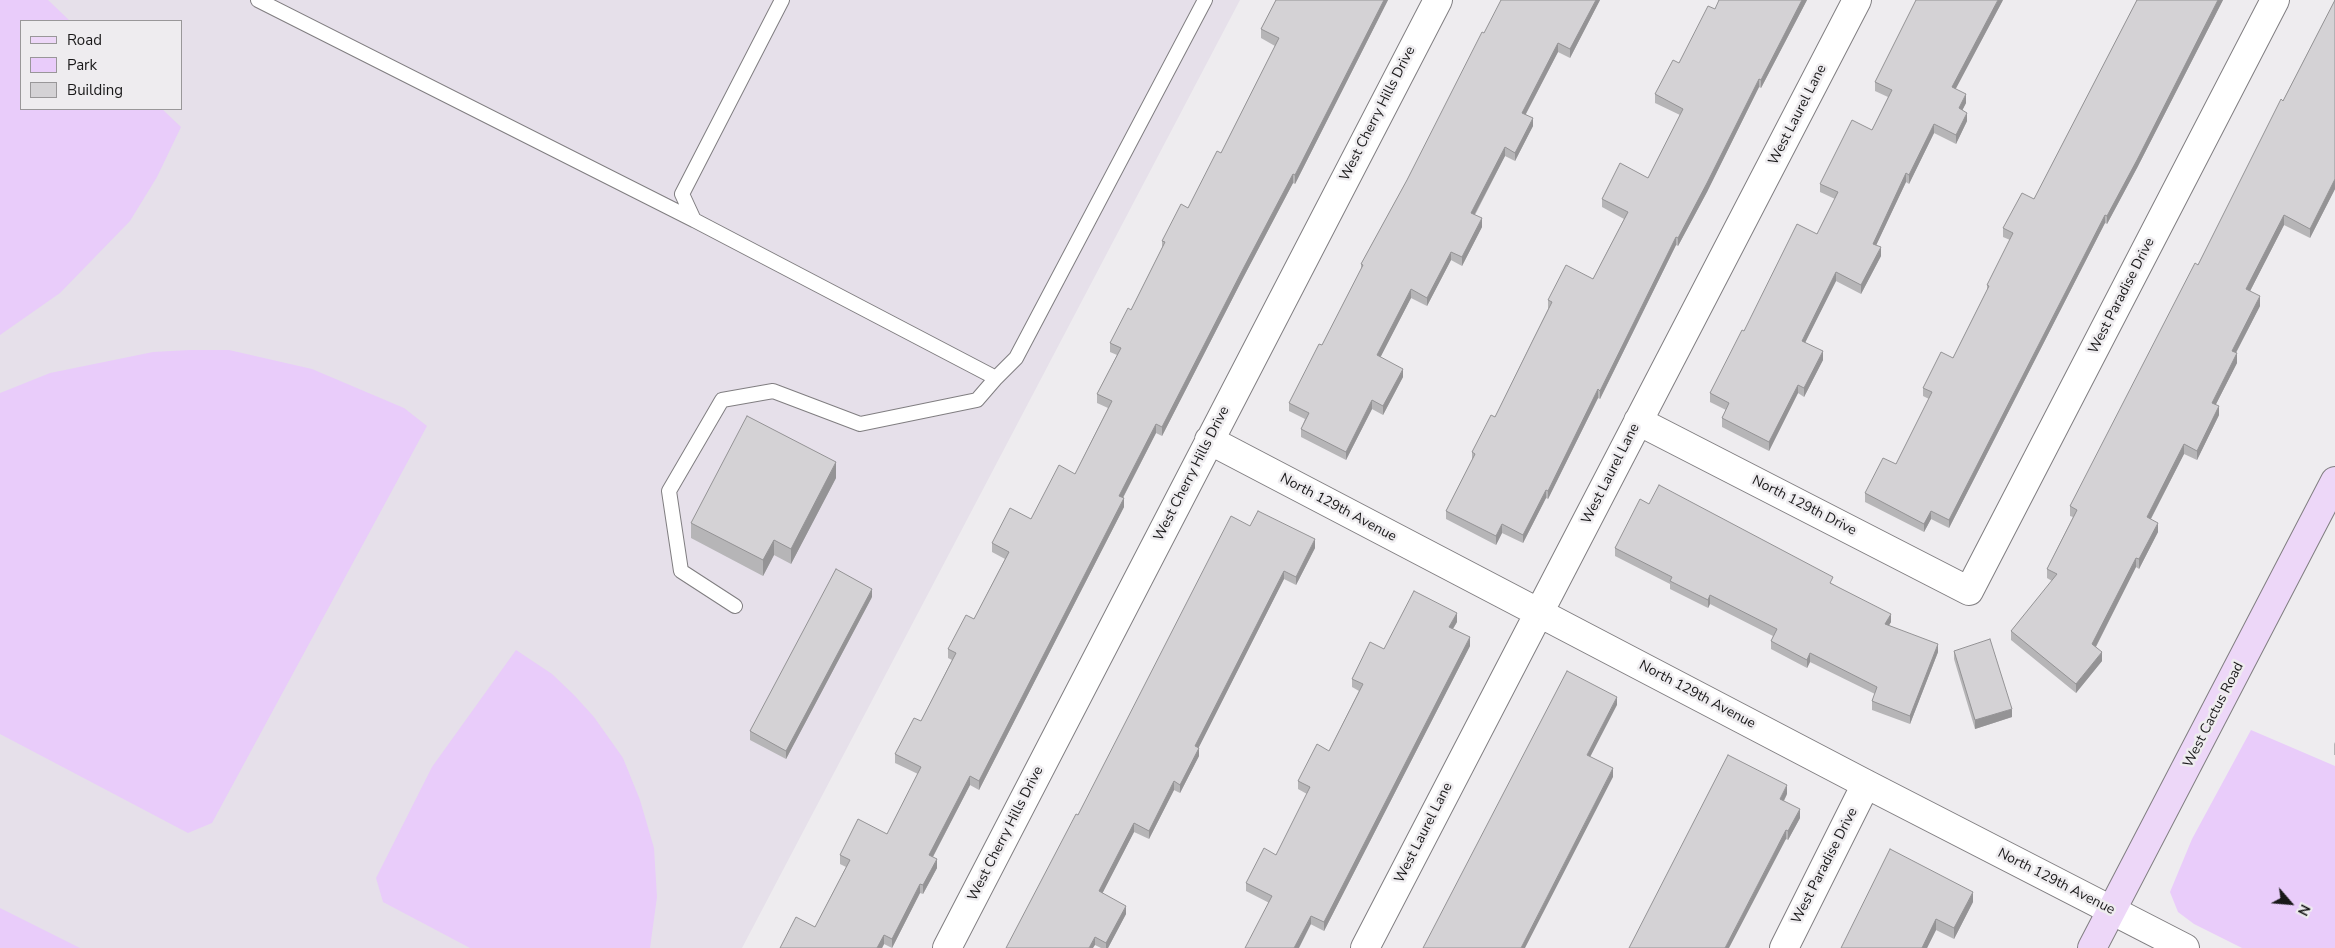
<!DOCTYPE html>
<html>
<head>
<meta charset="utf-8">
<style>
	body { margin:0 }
	#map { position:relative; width:2335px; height:948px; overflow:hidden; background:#eeecef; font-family:"Nunito Sans",sans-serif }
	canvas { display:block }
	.legend { position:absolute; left:20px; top:20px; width:162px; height:90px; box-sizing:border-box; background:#eeecef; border:1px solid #999799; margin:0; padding:6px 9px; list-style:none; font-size:15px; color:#191819 }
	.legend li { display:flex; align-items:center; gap:10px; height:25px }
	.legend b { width:25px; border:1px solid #999799 }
	.north { position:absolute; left:2265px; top:878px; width:50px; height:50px; -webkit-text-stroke:4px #eeecef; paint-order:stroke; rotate:117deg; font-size:14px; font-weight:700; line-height:20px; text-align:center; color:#191819 }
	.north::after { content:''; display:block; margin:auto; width:18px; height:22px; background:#191819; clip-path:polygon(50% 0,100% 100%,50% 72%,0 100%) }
</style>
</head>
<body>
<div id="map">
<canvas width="2335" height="948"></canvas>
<ul class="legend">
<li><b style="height:6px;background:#edd7f8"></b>Road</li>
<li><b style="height:14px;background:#e9ccfa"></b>Park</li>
<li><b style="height:14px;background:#d4d2d5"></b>Building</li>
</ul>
<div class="north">N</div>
</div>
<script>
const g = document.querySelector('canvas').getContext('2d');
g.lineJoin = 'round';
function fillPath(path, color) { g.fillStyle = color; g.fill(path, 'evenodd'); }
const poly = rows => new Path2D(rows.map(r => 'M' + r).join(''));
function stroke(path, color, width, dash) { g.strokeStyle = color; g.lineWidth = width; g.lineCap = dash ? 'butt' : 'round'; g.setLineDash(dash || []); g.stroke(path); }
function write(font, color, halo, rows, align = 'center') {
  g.font = font + ' "Nunito Sans",sans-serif'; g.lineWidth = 5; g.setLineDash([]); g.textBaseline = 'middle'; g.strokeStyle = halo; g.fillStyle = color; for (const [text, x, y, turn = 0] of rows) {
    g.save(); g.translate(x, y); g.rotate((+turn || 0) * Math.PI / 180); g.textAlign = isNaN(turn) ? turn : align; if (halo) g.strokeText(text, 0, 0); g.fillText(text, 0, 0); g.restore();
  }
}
fillPath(poly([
	[0,0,1240,0,742,948,0,948],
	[21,21,181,21,181,109,21,109]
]), '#e6e0ea');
fillPath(poly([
	[0,0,48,0,70,21,21,21,21,109,162,109,181,127,157,177,130,221,60,293,0,335],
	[189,350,229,350,312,369,404,408,427,426,212,823,188,833,0,734,0,393,50,373,153,352],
	[516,650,552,674,574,695,594,717,623,758,640,800,654,848,657,897,650,948,470,948,383,902,376,878,432,767],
	[2251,730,2335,766,2335,948,2242,948,2194,924,2178,912,2170,892,2192,839],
	[0,908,80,948,0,948]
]), '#e9ccfa');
const lane = poly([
	[258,0,694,220],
	[782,0,682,194,694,220,996,378,1016,358,1205,0],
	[735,606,681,571,669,491,722,400,773,391,860,424,977,400,996,378]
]);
const street = poly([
	[1638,421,1969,591,2275,0],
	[1209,440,1866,784,2185,948],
	[947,948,1438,0],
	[1365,948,1857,0],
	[1784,948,1866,784]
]);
const secondary = poly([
	[2092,948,2335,481]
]);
stroke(lane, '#807e81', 16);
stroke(street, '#807e81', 30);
stroke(secondary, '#807e81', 30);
stroke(lane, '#fff', 14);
stroke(street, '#fff', 28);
stroke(secondary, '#edd7f8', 28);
fillPath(poly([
	[1276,0,1388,0,1295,184,1293,183,1243,278,1162,436,1156,433,1123,498,1124,507,979,790,970,785,933,857,937,868,923,894,920,893,892,948,884,944,882,948,780,948,815,927,846,867,840,864,840,855,887,834,918,774,895,763,895,754,921,721,952,660,948,658,948,649,974,619,1005,559,992,552,992,543,1031,519,1075,474,1108,408,1097,403,1097,394,1117,355,1110,352,1110,343,1131,310,1162,248,1162,241,1188,208,1221,153,1275,46,1261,38,1261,29],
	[1600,0,1570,58,1558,52,1526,114,1533,126,1515,161,1505,156,1475,215,1482,227,1462,266,1451,260,1427,306,1411,298,1380,357,1403,377,1383,415,1372,409,1346,460,1301,437,1301,429,1305,419,1289,411,1289,403,1322,345,1361,269,1361,264,1407,180,1484,33],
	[1807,0,1761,88,1759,87,1707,192,1678,246,1676,245,1600,399,1598,398,1548,499,1546,498,1523,543,1502,533,1496,545,1446,519,1446,511,1472,460,1472,452,1495,417,1548,309,1548,300,1593,279,1624,219,1602,207,1602,199,1648,178,1680,115,1655,103,1655,94,1679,63,1715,9],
	[2003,0,1955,89,1966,103,1962,110,1967,121,1956,144,1934,133,1909,184,1906,182,1876,245,1881,256,1861,294,1836,281,1805,342,1823,360,1804,397,1798,393,1769,451,1722,427,1722,418,1726,410,1710,402,1710,393,1744,331,1817,234,1835,199,1820,192,1820,184,1872,130,1888,97,1875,91,1875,82],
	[2137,0,2223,0,2137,168,2107,224,2105,223,1949,528,1931,519,1924,532,1865,502,1865,493,1896,464,1929,399,1923,396,1923,388,1953,358,1987,290,1987,285,2010,240,2003,237,2003,228,2034,199],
	[2335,0,2335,189,2310,238,2284,225,2250,291,2260,306,2236,353,2237,363,2216,404,2219,415,2197,460,2184,454,2151,519,2158,532,2139,569,2136,567,2096,647,2102,661,2076,693,2011,640,2011,631,2052,581,2047,578,2047,569,2073,517,2070,516,2070,506,2198,265],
	[836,478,791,564,774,555,763,576,691,538,691,523],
	[1649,504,1833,584,1891,622,1889,625,1938,652,1910,724,1872,710,1872,701,1875,694,1810,662,1807,668,1771,649,1771,641,1773,636,1710,604,1708,608,1670,589,1670,584,1615,556,1615,548],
	[1250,526,1315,548,1296,585,1284,579,1198,748,1199,756,1180,793,1174,790,1149,839,1134,832,1102,893,1126,914,1108,948,1101,948,1095,945,1078,815],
	[872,597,786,759,750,740,750,731],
	[1457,622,1453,629,1470,646,1324,931,1246,891,1246,883,1276,855,1307,794,1298,789,1298,781,1329,751,1359,691,1352,687,1352,679,1384,649],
	[1954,651,2012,717,1975,729,1954,659],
	[2335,742,2335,755,2334,755,2334,744],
	[1787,794,1784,801,1800,818,1788,840,1786,839,1629,948],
	[1973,902,1954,939,1936,930,1927,948,1841,948]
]), '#b6b5b7');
fillPath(poly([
	[1384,0,1388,0,1295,184,1295,175],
	[1596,0,1600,0,1570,58,1570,49],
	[1802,0,1807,0,1761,88,1761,80],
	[1998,0,2003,0,1952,96,1952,87],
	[2218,0,2223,0,2137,168,2107,224,2107,216],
	[1558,43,1558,52,1522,121,1522,113],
	[1759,79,1759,87,1707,192,1678,246,1678,238],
	[1966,94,1966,103,1959,117,1959,108],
	[1967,113,1967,121,1956,144,1956,135],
	[1533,118,1533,126,1515,161,1515,153],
	[1934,124,1934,133,1909,184,1909,175],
	[1505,147,1505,156,1471,221,1471,213],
	[1906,173,1906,182,1873,252,1873,244],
	[1293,174,1293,183,1243,278,1162,436,1162,427,1243,269],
	[2335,179,2335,189,2310,238,2310,229],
	[2105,215,2105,223,1949,528,1949,520],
	[2284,215,2284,225,2246,299,2246,289],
	[1482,218,1482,227,1462,266,1462,257],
	[1676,237,1676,245,1600,399,1600,391],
	[1881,247,1881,256,1861,294,1861,285],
	[1451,252,1451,260,1427,306,1427,298],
	[1836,272,1836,281,1802,349,1802,341],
	[1411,289,1411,298,1377,364,1377,355],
	[2260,296,2260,306,2232,360,2232,351],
	[1823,351,1823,360,1804,397,1804,388],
	[2237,353,2237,363,2212,412,2212,403],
	[1403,369,1403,377,1383,415,1383,406],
	[1798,385,1798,393,1769,451,1769,442],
	[1598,389,1598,398,1548,499,1548,491],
	[1372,400,1372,409,1346,460,1346,452],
	[2219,406,2219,415,2197,460,2197,451],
	[1156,424,1156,433,1119,505,1119,496],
	[2184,444,2184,454,2147,526,2147,517],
	[836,462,836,478,791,564,791,549],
	[1546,490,1546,498,1523,543,1523,535],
	[1124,498,1124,507,979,790,979,781],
	[1931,511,1931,519,1924,532,1924,524],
	[2158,523,2158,532,2139,569,2139,559],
	[1502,524,1502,533,1496,545,1496,536],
	[1315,539,1315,548,1296,585,1296,577],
	[774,540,774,555,763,576,763,560],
	[2136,558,2136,567,2092,654,2092,644],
	[1284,571,1284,579,1195,755,1195,746],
	[872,589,872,597,786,759,786,751],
	[1710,595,1710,604,1708,608,1708,600],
	[1457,613,1457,622,1449,635,1449,627],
	[1891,614,1891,622,1885,632,1885,624],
	[1470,637,1470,646,1324,931,1324,922],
	[1938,644,1938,652,1910,724,1910,716],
	[2102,652,2102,661,2076,693,2076,684],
	[1810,653,1810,662,1807,668,1807,660],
	[1617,697,1617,705,1587,763,1587,755],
	[2012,709,2012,717,1975,729,1975,720],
	[1199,748,1199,756,1180,793,1180,785],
	[1613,768,1613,777,1525,948,1521,948],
	[970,776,970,785,929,864,929,855],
	[1174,781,1174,790,1149,839,1149,831],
	[1787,785,1787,794,1780,808,1780,799],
	[1800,809,1800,818,1788,840,1788,831],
	[1134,823,1134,832,1099,900,1099,891],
	[1786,830,1786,839,1729,948,1725,948],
	[937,859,937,868,923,894,923,885],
	[920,884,920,893,892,948,892,939],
	[1973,892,1973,902,1954,939,1954,928],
	[1126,906,1126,914,1108,948,1106,948,1106,943],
	[1311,916,1311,924,1299,948,1294,948],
	[1936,919,1936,930,1927,948,1922,948],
	[884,935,884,944,882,948,877,948],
	[1095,937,1095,945,1093,948,1089,948]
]), '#949395');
const building = poly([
	[1276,0,1384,0,1295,175,1293,174,1243,269,1162,427,1156,424,1119,496,1124,498,979,781,970,776,929,855,937,859,923,885,920,884,892,939,884,935,877,948,780,948,796,917,815,927,850,860,840,855,858,819,887,834,921,767,895,754,914,718,921,721,956,653,948,649,966,615,974,619,1009,552,992,543,1010,508,1031,519,1059,465,1075,474,1112,401,1097,394,1121,348,1110,343,1128,308,1131,310,1165,242,1162,241,1181,204,1188,208,1217,151,1221,153,1279,38,1261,29,1276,0],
	[1501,0,1596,0,1570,49,1558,43,1522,113,1533,118,1515,153,1505,147,1471,213,1482,218,1462,257,1451,252,1427,298,1411,289,1377,355,1403,369,1383,406,1372,400,1346,452,1301,429,1309,413,1289,403,1319,344,1322,345,1363,265,1361,264,1407,180,1482,32,1484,33,1501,0],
	[1719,0,1802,0,1761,80,1759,79,1707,183,1678,238,1676,237,1600,391,1598,389,1548,491,1546,490,1523,535,1502,524,1496,536,1446,511,1475,454,1472,452,1491,415,1495,417,1533,340,1552,302,1548,300,1566,265,1593,279,1628,212,1602,199,1620,163,1648,178,1683,109,1655,94,1673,60,1679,63,1708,6,1715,9,1719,0],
	[1916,0,1998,0,1952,87,1966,94,1959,108,1967,113,1956,135,1934,124,1909,175,1906,173,1873,244,1881,247,1861,285,1836,272,1802,341,1823,351,1804,388,1798,385,1769,442,1722,418,1729,403,1710,393,1742,330,1744,331,1797,224,1817,234,1838,192,1820,184,1852,120,1872,130,1892,90,1875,82,1916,0],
	[2137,0,2218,0,2137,160,2107,216,2105,215,1949,520,1931,511,1924,524,1865,493,1883,458,1896,464,1932,392,1923,388,1941,352,1953,358,1989,286,1987,285,2013,233,2003,228,2022,193,2034,199,2137,0],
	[2335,0,2335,179,2310,229,2284,215,2246,289,2260,296,2232,351,2237,353,2212,403,2219,406,2197,451,2184,444,2147,517,2158,523,2139,559,2136,558,2092,644,2102,652,2076,684,2011,631,2057,574,2047,569,2077,510,2070,506,2195,263,2198,265,2281,99,2283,101,2335,0],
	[747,416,836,462,791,549,774,540,763,560,691,523,747,416],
	[1659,485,1833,577,1830,583,1891,614,1885,624,1938,644,1910,716,1872,701,1877,687,1810,653,1807,660,1771,641,1777,629,1710,595,1708,600,1670,581,1672,577,1615,548,1640,499,1649,504,1659,485],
	[1258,511,1315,539,1296,577,1284,571,1195,746,1199,748,1180,785,1174,781,1149,831,1134,823,1099,891,1126,906,1106,943,1095,937,1089,948,1006,948,1076,814,1078,815,1231,516,1250,526,1258,511],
	[836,569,872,589,786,751,750,731,836,569],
	[1414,591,1457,613,1449,627,1470,637,1324,922,1311,916,1294,948,1245,948,1272,896,1246,883,1264,848,1276,855,1310,787,1298,781,1317,744,1329,751,1363,684,1352,679,1370,642,1384,649,1414,591],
	[1990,639,2012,709,1975,720,1954,651,1990,639],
	[1567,671,1617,697,1587,755,1613,768,1521,948,1423,948,1567,671],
	[1728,755,1787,785,1780,799,1800,809,1788,831,1786,830,1725,948,1629,948,1728,755],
	[1890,849,1973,892,1954,928,1936,919,1922,948,1841,948,1890,849]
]);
fillPath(building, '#d4d2d5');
stroke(building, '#949395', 1);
write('14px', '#191819', '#eeecef', [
	["West Cherry Hills Drive",1378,114,-63],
	["West Laurel Lane",1798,115,-63],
	["West Paradise Drive",2122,296,-63],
	["West Cherry Hills Drive",1192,474,-63],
	["West Laurel Lane",1611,474,-63],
	["North 129th Drive",1804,506,27],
	["North 129th Avenue",1338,508,28],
	["North 129th Avenue",1697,695,28],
	["West Cactus Road",2214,715,-63],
	["West Laurel Lane",1424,833,-63],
	["West Cherry Hills Drive",1006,834,-63],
	["West Paradise Drive",1825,866,-63],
	["North 129th Avenue",2056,882,27]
]);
</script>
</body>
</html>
